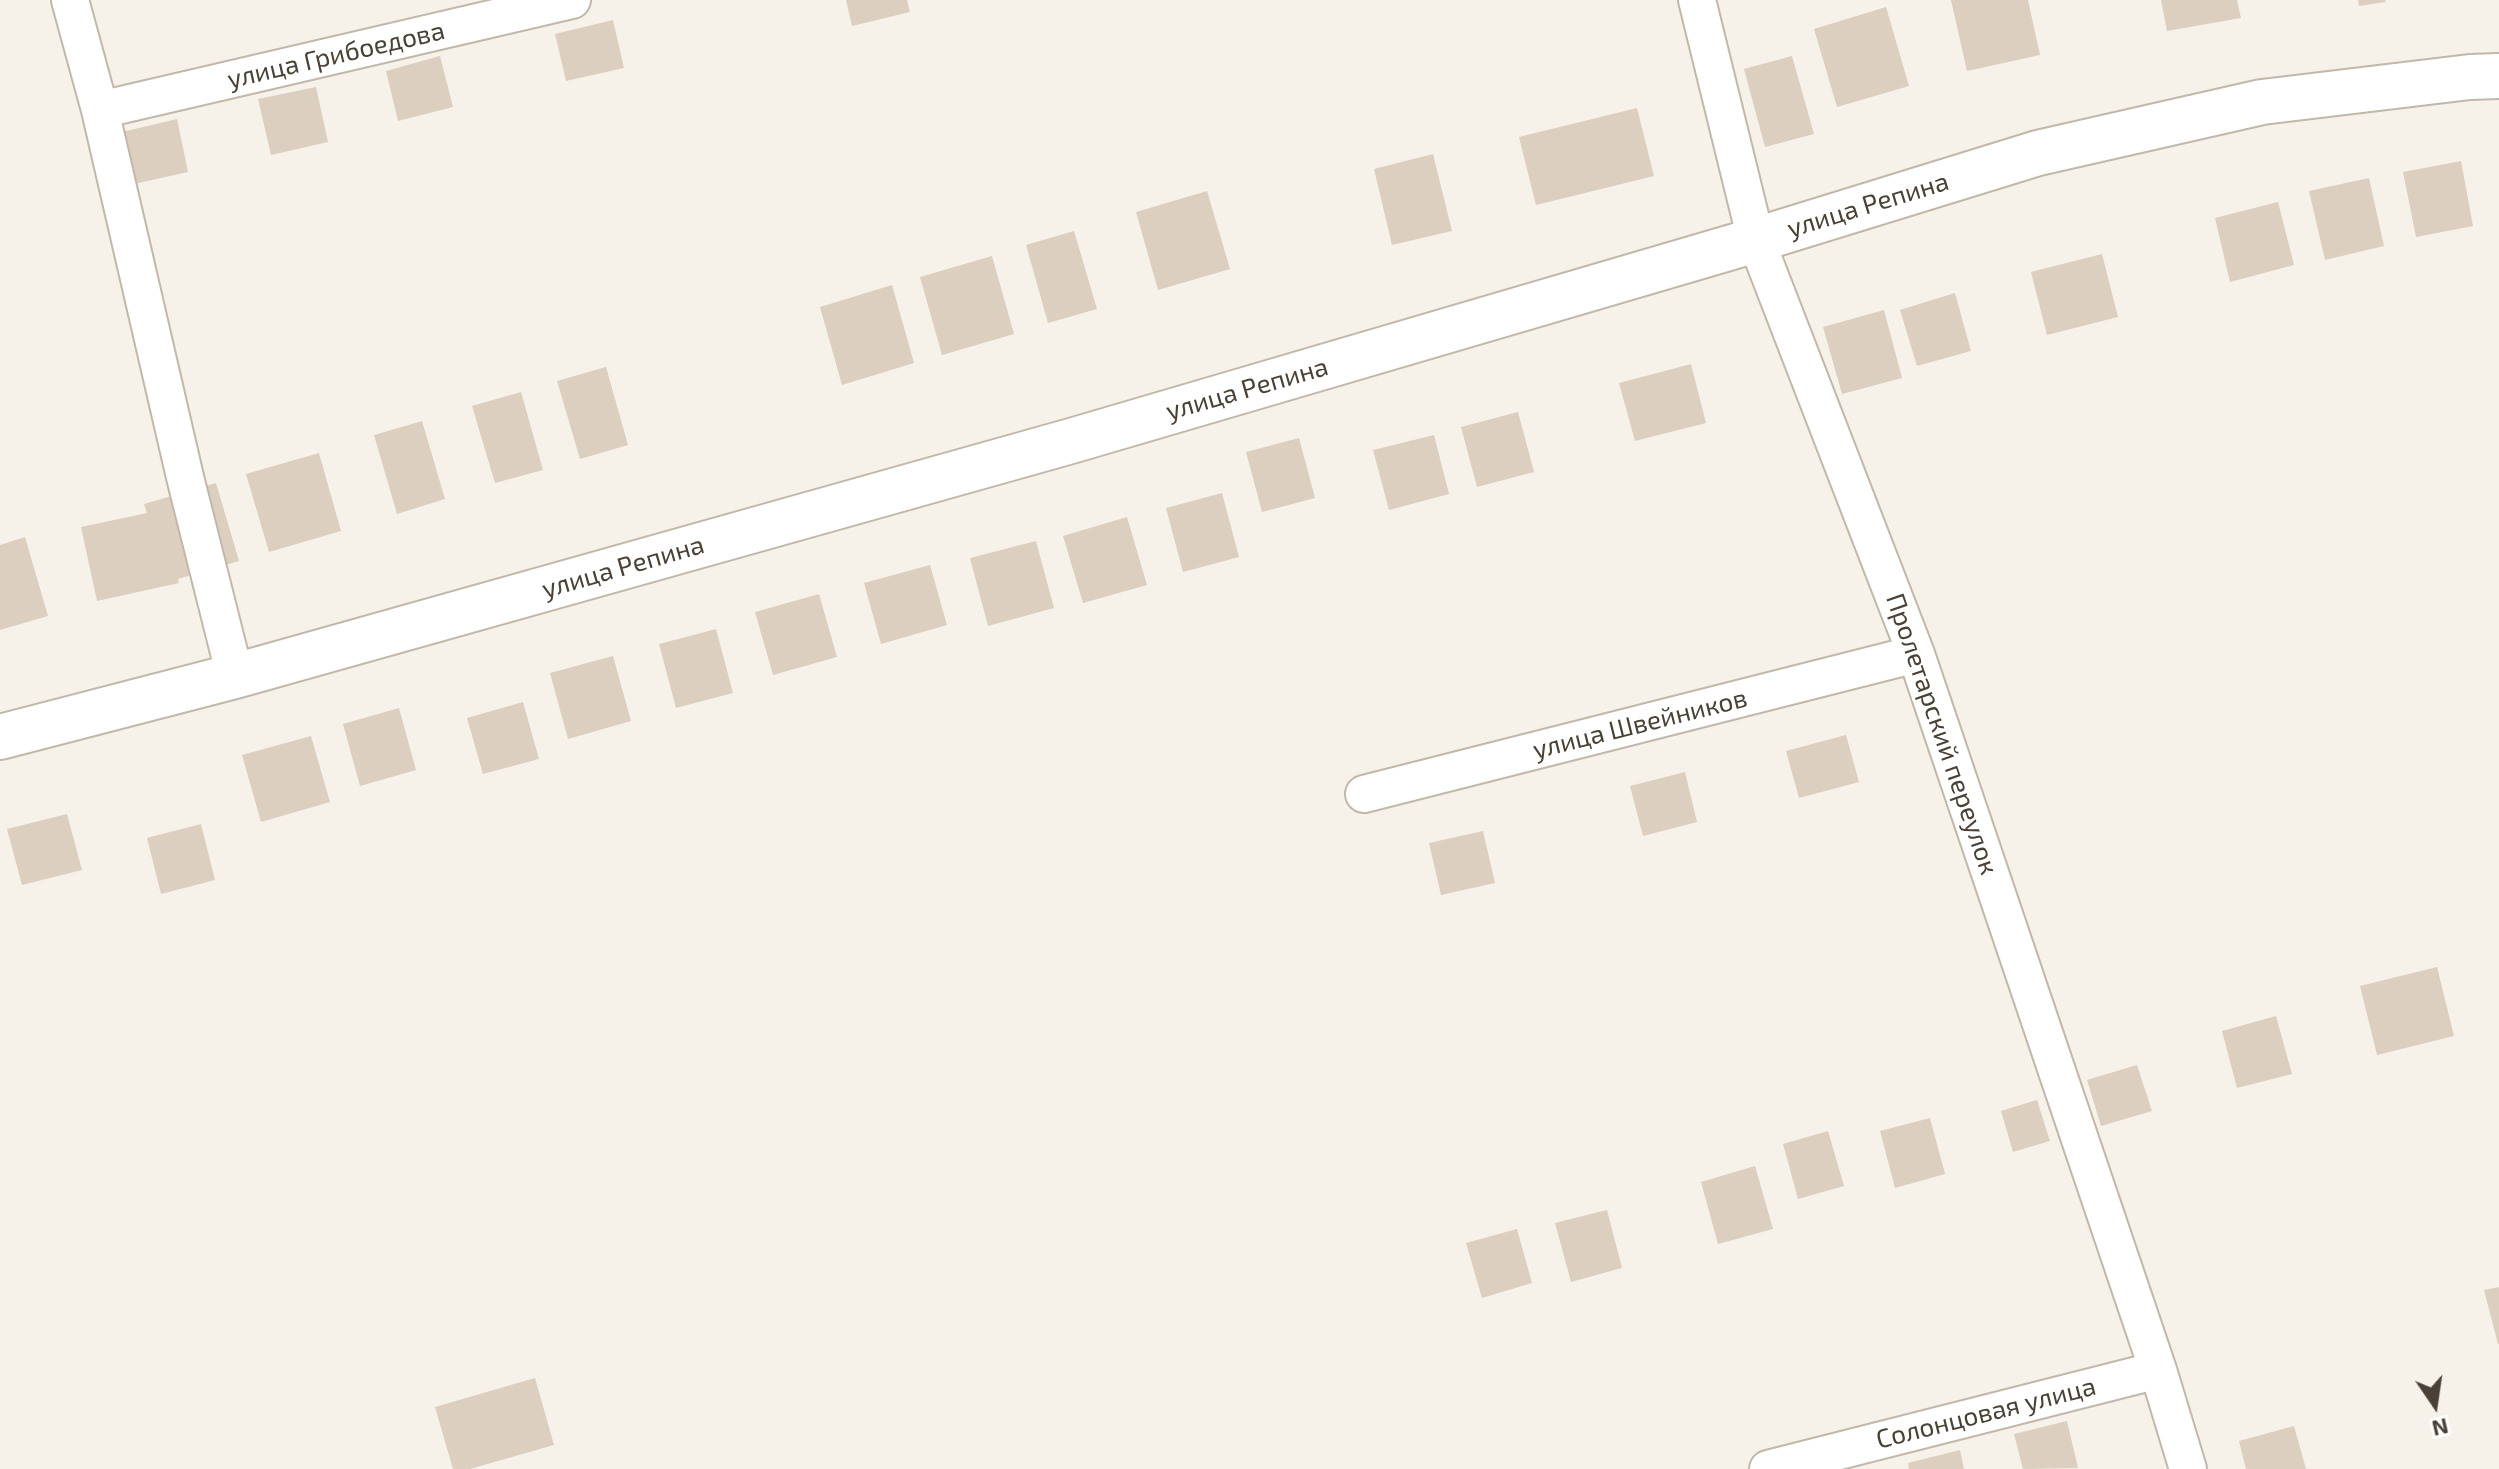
<!DOCTYPE html>
<html>
<head>
<meta charset="utf-8">
<style>
	body { margin:0 }
	#map { position:relative; width:2499px; height:1469px; overflow:hidden; background:#f6f1e9; font-family:"Exo 2",sans-serif }
	canvas { display:block }
	.north { position:absolute; left:2395px; top:1365px; width:80px; height:80px; -webkit-text-stroke:6px #fff; paint-order:stroke; rotate:167deg; font-size:22px; font-weight:700; line-height:32px; text-align:center; color:#4a4136 }
	.north::after { content:''; display:block; margin:auto; width:28px; height:36px; background:#4a4136; clip-path:polygon(50% 0,100% 100%,50% 72%,0 100%) }
</style>
</head>
<body>
<div id="map">
<canvas width="2499" height="1469"></canvas>
<div class="north">N</div>
</div>
<script>
const g = document.querySelector('canvas').getContext('2d');
g.lineJoin = 'round';
function fillPath(path, color) { g.fillStyle = color; g.fill(path, 'evenodd'); }
const poly = rows => new Path2D(rows.map(r => 'M' + r).join(''));
function stroke(path, color, width, dash) { g.strokeStyle = color; g.lineWidth = width; g.lineCap = dash ? 'butt' : 'round'; g.setLineDash(dash || []); g.stroke(path); }
function write(font, color, halo, rows, align = 'center') {
  g.font = font + ' "Exo 2",sans-serif'; g.lineWidth = 6; g.setLineDash([]); g.textBaseline = 'middle'; g.strokeStyle = halo; g.fillStyle = color; for (const [text, x, y, turn = 0] of rows) {
    g.save(); g.translate(x, y); g.rotate((+turn || 0) * Math.PI / 180); g.textAlign = isNaN(turn) ? turn : align; if (halo) g.strokeText(text, 0, 0); g.fillText(text, 0, 0); g.restore();
  }
}
fillPath(poly([
	[846,0,907,0,910,12,852,26],
	[1951,0,2028,0,2040,55,1967,71],
	[2161,0,2237,0,2241,18,2167,31],
	[2358,0,2385,0,2386,2,2359,6],
	[1886,7,1909,86,1837,107,1814,29],
	[613,20,624,68,566,81,555,34],
	[440,56,453,107,398,121,386,71],
	[1792,56,1814,134,1765,147,1744,69],
	[316,87,328,142,271,155,258,99],
	[1637,108,1654,176,1536,205,1519,137],
	[177,119,188,172,134,184,122,132],
	[1433,154,1452,231,1392,245,1374,169],
	[2461,161,2473,226,2416,237,2403,172],
	[2369,178,2384,246,2325,260,2309,191],
	[1207,191,1230,269,1158,290,1136,212],
	[2278,202,2294,265,2230,282,2215,218],
	[1074,231,1097,309,1048,323,1026,245],
	[2102,254,2118,317,2047,335,2031,272],
	[992,256,1014,334,942,355,920,277],
	[892,285,914,363,842,385,820,307],
	[1955,293,1971,351,1917,366,1900,310],
	[1884,310,1902,378,1842,394,1823,327],
	[1691,364,1706,423,1635,441,1619,383],
	[606,367,628,445,580,459,557,381],
	[521,392,543,470,495,483,472,406],
	[1518,412,1534,472,1477,487,1461,427],
	[422,421,445,499,397,514,374,435],
	[1434,435,1449,494,1389,510,1373,450],
	[1299,438,1315,498,1262,512,1246,452],
	[319,453,341,531,269,552,246,474],
	[216,483,239,561,178,579,179,583,97,601,81,527,147,513,144,504],
	[1222,493,1239,557,1183,572,1166,508],
	[1127,517,1147,585,1083,603,1063,536],
	[25,537,48,616,0,630,0,545],
	[1036,541,1054,608,988,626,970,558],
	[930,565,947,625,881,644,864,583],
	[819,594,837,657,773,675,755,612],
	[716,629,733,693,676,708,659,644],
	[613,656,631,721,568,739,550,673],
	[523,702,539,759,483,774,467,718],
	[399,708,416,770,360,786,343,724],
	[1846,735,1859,782,1799,798,1786,751],
	[311,736,330,802,261,822,242,755],
	[1685,772,1697,822,1643,836,1630,786],
	[67,814,82,870,22,885,7,829],
	[201,824,215,880,161,894,147,838],
	[1483,831,1495,883,1441,895,1429,843],
	[2437,967,2454,1036,2377,1055,2360,986],
	[2276,1016,2292,1074,2237,1088,2222,1031],
	[2137,1065,2152,1111,2101,1126,2087,1080],
	[2037,1100,2050,1141,2013,1152,2001,1111],
	[1930,1118,1945,1174,1895,1188,1880,1131],
	[1828,1131,1844,1186,1798,1199,1783,1144],
	[1755,1166,1773,1229,1718,1244,1701,1182],
	[1607,1210,1622,1268,1571,1282,1555,1223],
	[1517,1229,1532,1283,1482,1298,1466,1243],
	[2499,1287,2499,1344,2498,1344,2484,1290],
	[535,1378,554,1445,470,1469,453,1469,435,1407],
	[2067,1421,2078,1468,2023,1469,2014,1434],
	[2294,1426,2306,1469,2246,1469,2239,1441],
	[1960,1450,1964,1469,1909,1469,1908,1463]
]), '#dccfc0');
const minor = poly([
	[70,0,100,110,185,477,235,676],
	[1697,0,1756,240,1916,654,2158,1370,2188,1469],
	[100,110,572,0],
	[1364,794,1916,654],
	[1768,1469,2158,1370]
]);
const tertiary = poly([
	[0,737,235,676,1071,441,1756,240,2038,153,2262,102,2470,77,2499,76]
]);
stroke(minor, '#c2b8aa', 40);
stroke(tertiary, '#c2b8aa', 48);
stroke(minor, '#fff', 36);
stroke(tertiary, '#fff', 44);
write('26px', '#4a4136', '#fff', [
	["улица Грибоедова",336,55,-13],
	["улица Репина",1868,205,-17],
	["улица Репина",1247,389,-16],
	["улица Репина",623,567,-16],
	["улица Швейников",1640,724,-14],
	["Пролетарский переулок",1942,734,71],
	["Солонцовая улица",1986,1413,-14]
]);
</script>
</body>
</html>
